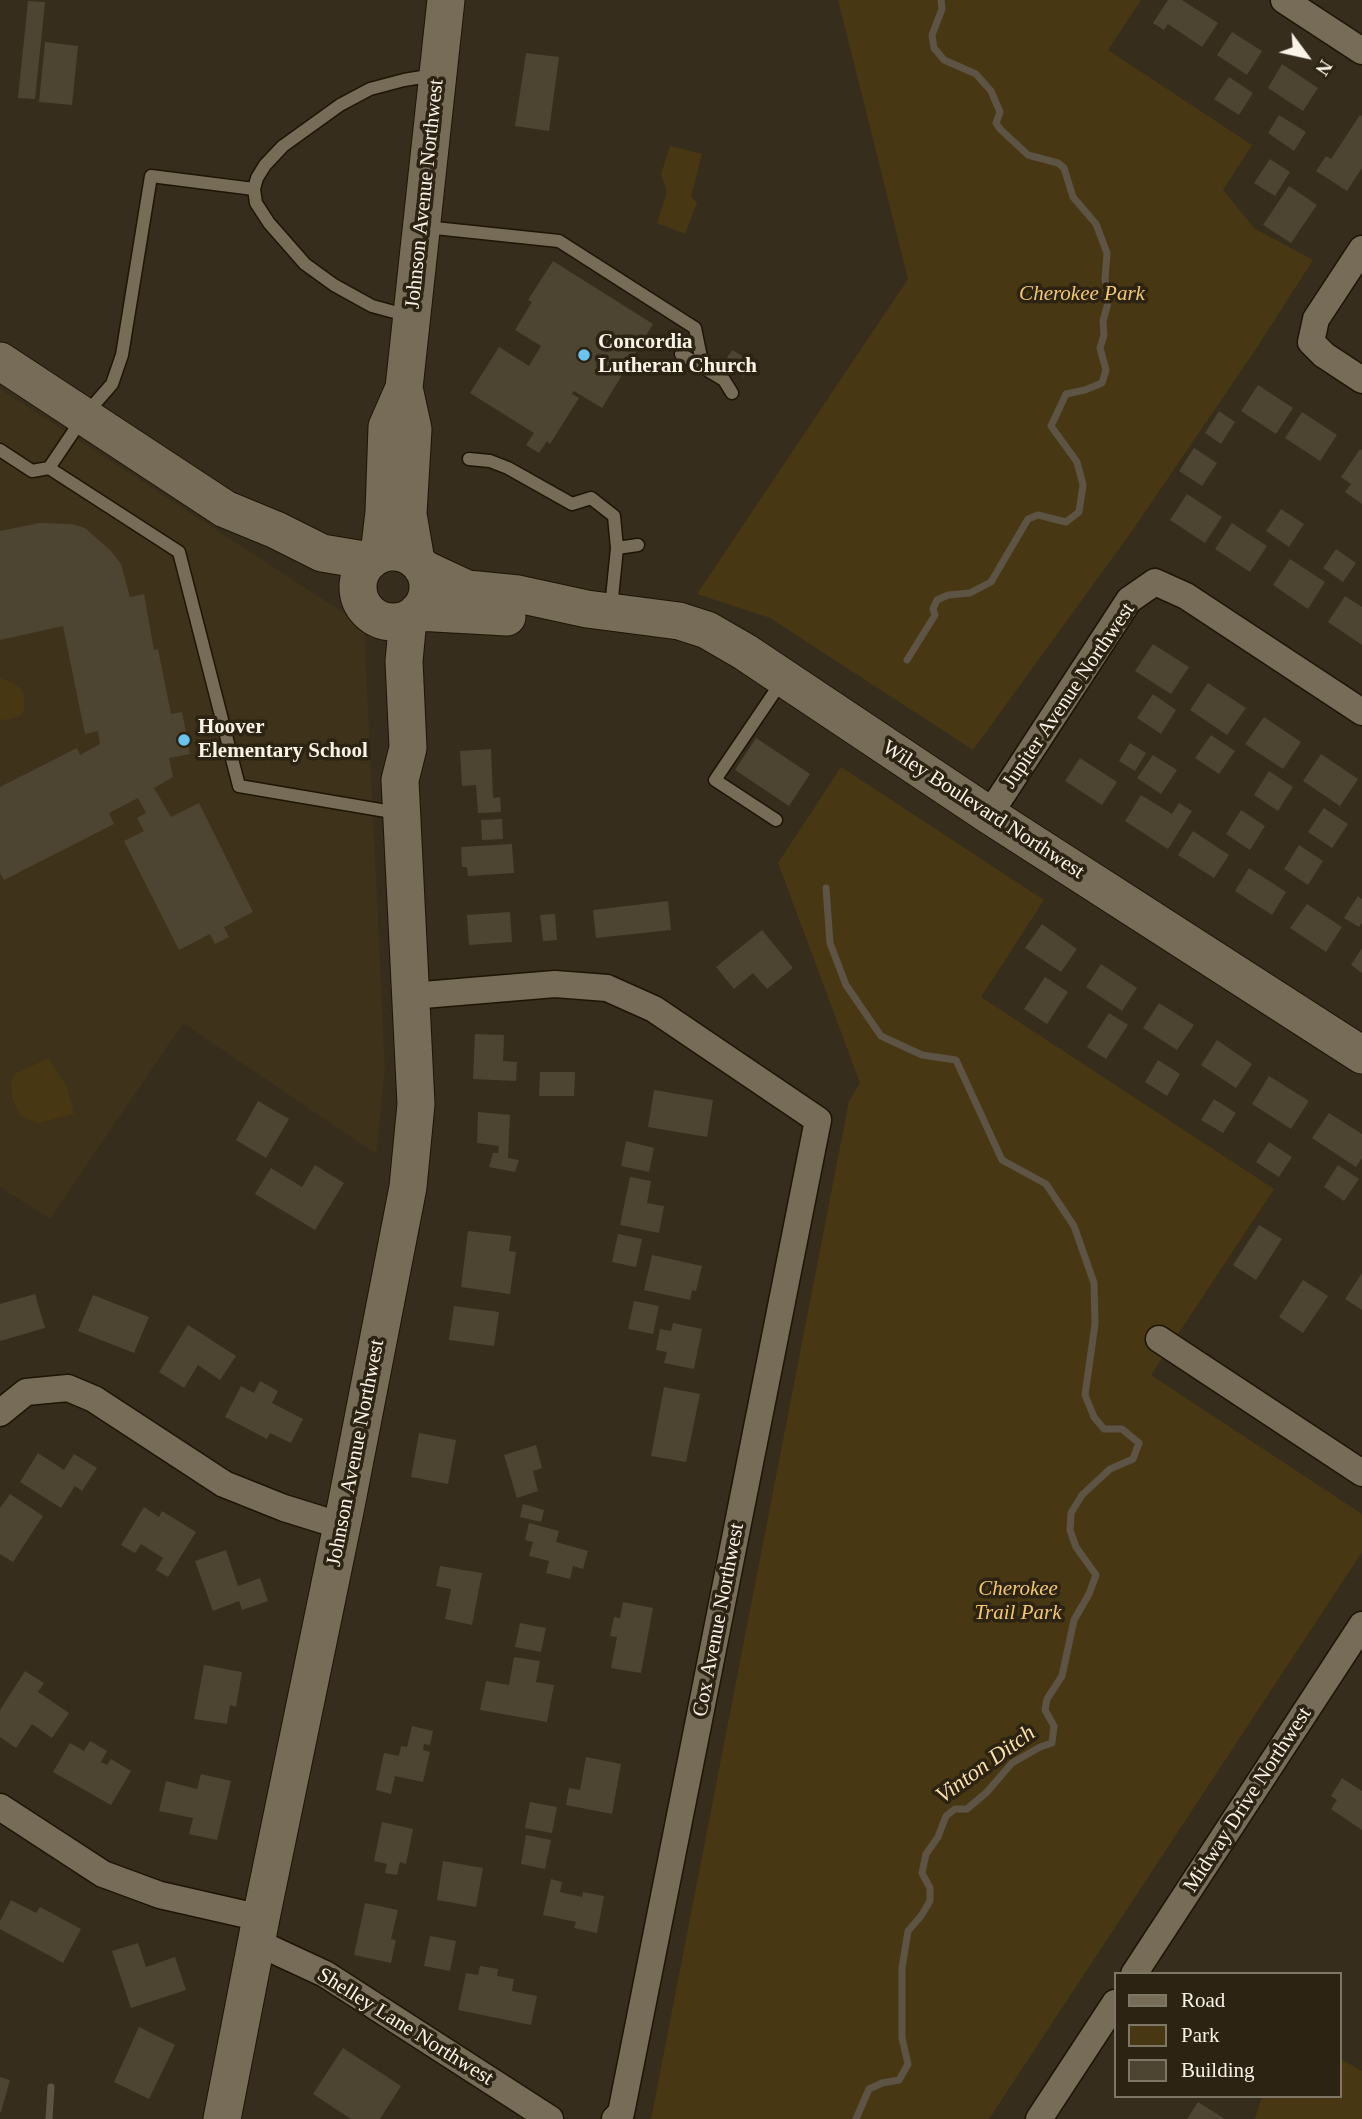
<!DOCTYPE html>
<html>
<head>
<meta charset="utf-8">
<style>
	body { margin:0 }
	#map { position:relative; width:1362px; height:2119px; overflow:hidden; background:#362d1c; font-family:Georgia,serif }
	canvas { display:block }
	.legend { position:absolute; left:1114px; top:1972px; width:228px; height:126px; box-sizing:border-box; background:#2c2312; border:2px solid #7e7667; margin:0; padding:9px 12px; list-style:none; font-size:21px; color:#f8f2e7 }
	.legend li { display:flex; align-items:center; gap:14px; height:35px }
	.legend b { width:35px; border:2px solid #7e7667 }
	.north { position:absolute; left:1271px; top:21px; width:70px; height:70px; -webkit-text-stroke:5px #2c2312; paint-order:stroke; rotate:123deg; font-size:19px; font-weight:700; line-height:28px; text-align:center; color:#f8f2e7 }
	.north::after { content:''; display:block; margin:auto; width:24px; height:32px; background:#f8f2e7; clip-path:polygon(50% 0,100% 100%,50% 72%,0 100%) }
</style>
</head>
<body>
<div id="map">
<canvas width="1362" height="2119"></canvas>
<ul class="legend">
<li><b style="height:9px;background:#766c58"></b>Road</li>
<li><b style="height:19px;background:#483713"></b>Park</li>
<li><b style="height:19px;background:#4d4431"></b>Building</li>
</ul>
<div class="north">N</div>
</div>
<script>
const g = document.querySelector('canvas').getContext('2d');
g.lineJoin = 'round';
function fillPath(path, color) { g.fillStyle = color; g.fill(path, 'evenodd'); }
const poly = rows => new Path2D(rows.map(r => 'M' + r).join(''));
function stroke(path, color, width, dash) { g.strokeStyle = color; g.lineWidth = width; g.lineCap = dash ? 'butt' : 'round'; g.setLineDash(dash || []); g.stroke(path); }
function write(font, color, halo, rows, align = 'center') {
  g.font = font + ' Georgia,serif'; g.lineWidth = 7; g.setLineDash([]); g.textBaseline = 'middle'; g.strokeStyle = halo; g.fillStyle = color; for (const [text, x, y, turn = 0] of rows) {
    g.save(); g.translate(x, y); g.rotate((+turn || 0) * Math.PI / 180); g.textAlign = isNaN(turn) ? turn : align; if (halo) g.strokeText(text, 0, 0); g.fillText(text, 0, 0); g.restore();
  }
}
fillPath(poly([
	[0,389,364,626,385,1070,376,1154,183,1023,50,1219,0,1187]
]), '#3f321a');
fillPath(poly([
	[838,0,1141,0,1108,50,1252,145,1223,190,1254,228,1313,260,1256,349,1132,531,973,750,770,618,697,594,908,279],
	[670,146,702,154,691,196,697,203,685,234,657,223,667,192,661,174],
	[0,678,11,682,20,688,24,694,25,707,21,715,11,719,0,720],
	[841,767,1044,900,981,997,1274,1189,1151,1375,1362,1514,1362,1552,989,2119,651,2119,849,1101,860,1083,778,863],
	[48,1058,67,1087,74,1114,38,1123,21,1116,12,1099,11,1082,15,1074],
	[1339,2058,1362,2071,1362,2119,1255,2119,1262,2096,1339,2096]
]), '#483713');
stroke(poly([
	[907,660,935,615,933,609,937,600,948,595,970,593,991,582,1028,519,1038,515,1066,522,1079,512,1083,485,1077,462,1051,426,1066,394,1085,390,1102,383,1106,370,1100,348,1104,335,1103,321,1109,299,1105,279,1107,253,1096,224,1073,197,1064,168,1058,163,1028,155,1000,129,996,123,1000,112,991,91,976,74,944,60,934,48,932,35,942,9,941,0],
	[826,888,830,943,846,985,881,1036,922,1055,956,1060,1002,1160,1046,1184,1074,1226,1094,1283,1095,1324,1085,1395,1094,1417,1104,1429,1122,1429,1139,1443,1133,1459,1110,1469,1082,1495,1071,1513,1070,1530,1076,1547,1096,1575,1089,1594,1074,1620,1062,1676,1047,1699,1045,1710,1054,1726,1052,1743,1040,1747,1012,1763,987,1792,967,1809,955,1809,946,1816,938,1837,926,1854,922,1873,930,1888,930,1901,921,1916,908,1931,902,1968,902,2038,908,2064,899,2080,882,2083,869,2089,856,2119],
	[49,2119,51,2087]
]), '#5d5446', 7);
fillPath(poly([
	[1168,0,1182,0,1218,23,1202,47,1168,24,1164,30,1153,23],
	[28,1,45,2,35,99,18,98],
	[1232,32,1262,51,1247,75,1217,55],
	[45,42,78,46,72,105,39,102],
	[526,53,559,57,549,131,515,126],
	[1282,64,1318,88,1303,111,1268,88],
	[1229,77,1253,93,1239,115,1214,99],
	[1279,115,1306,132,1294,151,1268,133],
	[1360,115,1362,116,1362,168,1347,191,1316,171,1326,156,1331,159],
	[1270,159,1290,172,1275,196,1254,183],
	[1289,186,1317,205,1291,243,1263,225],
	[553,261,653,324,602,408,574,391,572,394,579,398,550,444,547,441,539,453,526,445,534,433,470,393,499,347,529,366,541,346,515,330,532,302,528,300],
	[732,350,753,362,744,377,723,364],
	[1258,385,1293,408,1276,434,1241,411],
	[1219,411,1235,422,1221,444,1205,433],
	[1302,412,1337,435,1320,461,1285,438],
	[1194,448,1217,463,1202,486,1179,471],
	[1360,449,1362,450,1362,504,1345,492,1351,484,1341,477],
	[1187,494,1222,517,1205,543,1170,520],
	[1281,509,1304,524,1289,547,1266,531],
	[39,523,72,524,85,528,112,552,121,564,130,597,144,594,154,650,158,649,171,714,182,712,190,754,169,758,173,777,154,788,171,817,199,803,253,912,224,927,229,937,215,944,210,934,179,950,124,841,144,831,137,818,146,813,138,798,109,813,114,824,4,880,0,873,0,787,77,748,80,755,100,744,98,731,85,734,63,626,0,640,0,531],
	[1232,523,1267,546,1250,572,1215,549],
	[1336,549,1356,563,1343,582,1323,568],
	[1290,559,1325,582,1308,609,1273,585],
	[1345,596,1362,607,1362,645,1328,622],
	[1153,644,1189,667,1171,694,1135,671],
	[1208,683,1246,708,1227,735,1190,710],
	[1153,694,1176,710,1161,734,1137,718],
	[1264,717,1301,742,1283,769,1245,744],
	[1211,735,1235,751,1219,774,1195,758],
	[756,738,810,774,789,806,735,770],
	[1130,743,1146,753,1135,771,1119,761],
	[491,749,493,798,500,797,501,812,478,813,476,785,462,786,460,751],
	[1321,754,1358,779,1340,806,1303,781],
	[1153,755,1177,770,1161,794,1137,778],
	[1080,758,1117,782,1102,805,1065,781],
	[1269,771,1293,787,1278,811,1254,795],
	[1141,795,1172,814,1179,803,1192,811,1168,849,1125,821],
	[1324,808,1348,824,1332,848,1308,832],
	[1241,810,1265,826,1250,850,1226,834],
	[502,819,503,839,482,840,481,820],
	[1193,831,1229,855,1214,878,1178,855],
	[512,844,514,873,468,876,467,867,462,867,461,847],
	[1299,845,1323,861,1308,885,1284,869],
	[1249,868,1286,892,1272,915,1235,891],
	[1358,896,1362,899,1362,923,1359,927,1344,918],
	[668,901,671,930,596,938,593,910],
	[1307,904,1342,927,1326,952,1290,928],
	[510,912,512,942,469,945,467,915],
	[555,914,557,940,543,941,540,915],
	[1042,924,1077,949,1061,972,1025,948],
	[762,930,793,968,767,989,753,973,734,989,716,967],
	[1362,948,1362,973,1351,965],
	[1101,964,1137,988,1122,1011,1086,987],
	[1045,977,1068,992,1047,1024,1024,1009],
	[1159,1003,1194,1025,1177,1050,1143,1028],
	[1109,1013,1128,1025,1106,1059,1087,1047],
	[475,1034,504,1035,503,1061,517,1062,516,1081,473,1079],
	[1217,1040,1252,1064,1236,1088,1201,1065],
	[1158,1060,1180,1074,1167,1096,1145,1082],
	[540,1072,575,1072,574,1096,539,1096],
	[1269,1076,1309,1101,1291,1129,1252,1104],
	[654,1090,713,1100,707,1137,648,1127],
	[1214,1099,1236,1113,1223,1133,1201,1120],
	[258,1101,289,1119,266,1158,236,1140],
	[478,1112,510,1115,508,1158,519,1160,515,1172,489,1167,493,1153,498,1153,499,1146,477,1143],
	[1329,1113,1362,1134,1362,1158,1356,1167,1312,1138],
	[626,1141,654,1148,649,1172,621,1166],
	[1269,1142,1292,1157,1279,1177,1256,1162],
	[315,1165,344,1183,315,1230,255,1194,271,1168,302,1187],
	[1338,1165,1359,1179,1344,1201,1324,1187],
	[630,1177,651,1181,647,1203,664,1206,659,1233,620,1225],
	[1259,1225,1282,1239,1256,1280,1233,1265],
	[468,1231,511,1236,509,1251,516,1252,510,1294,461,1287],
	[618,1234,642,1239,636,1267,612,1262],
	[652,1255,702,1266,696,1291,692,1290,690,1300,644,1290],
	[1362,1273,1362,1310,1345,1299],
	[1303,1280,1328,1296,1303,1333,1279,1317],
	[35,1294,45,1328,0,1341,0,1304],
	[93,1295,149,1317,134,1353,78,1331],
	[634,1301,659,1306,653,1334,628,1329],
	[454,1306,499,1312,494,1346,449,1340],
	[673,1323,702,1329,694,1369,664,1363,667,1352,656,1350,660,1329,671,1331],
	[188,1325,236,1356,220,1380,198,1365,184,1388,159,1372],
	[260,1381,278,1391,272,1403,303,1419,291,1443,270,1433,267,1439,225,1417,241,1386,254,1393],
	[664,1387,700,1394,686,1462,651,1456],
	[419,1433,456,1440,448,1484,411,1477],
	[536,1445,542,1468,533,1471,538,1491,517,1498,504,1455],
	[38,1453,64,1470,74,1454,97,1468,82,1491,75,1486,61,1508,20,1482],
	[10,1494,43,1516,13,1562,0,1554,0,1508],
	[523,1504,544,1510,541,1522,520,1517],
	[144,1507,159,1517,162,1511,196,1532,168,1577,156,1570,163,1558,141,1544,135,1553,121,1545],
	[529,1523,559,1531,556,1542,588,1551,583,1569,573,1566,570,1579,546,1573,549,1561,529,1556,533,1542,525,1540],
	[226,1550,238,1586,260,1578,268,1601,242,1610,239,1601,213,1611,195,1561],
	[440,1566,482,1573,472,1625,445,1619,451,1589,436,1586],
	[623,1602,653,1608,641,1673,611,1668,617,1637,610,1636,614,1617,620,1618],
	[520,1623,546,1628,541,1652,515,1647],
	[514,1657,540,1661,536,1682,554,1685,547,1722,480,1710,486,1681,509,1685],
	[204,1665,242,1672,236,1707,230,1705,227,1724,194,1719],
	[25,1671,44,1683,38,1692,69,1713,52,1738,32,1724,16,1748,0,1737,0,1710],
	[412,1726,433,1731,430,1745,424,1744,423,1750,430,1752,423,1782,395,1776,391,1794,376,1790,384,1753,399,1756,401,1746,407,1747],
	[90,1741,107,1751,101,1762,107,1765,111,1759,131,1771,111,1805,53,1772,70,1743,84,1751],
	[586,1757,621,1764,612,1814,566,1805,569,1788,580,1790],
	[201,1774,231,1781,217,1840,189,1834,193,1818,159,1811,166,1781,197,1789],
	[1342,1778,1362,1791,1362,1830,1331,1809,1337,1800,1331,1796],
	[530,1802,557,1807,552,1833,525,1828],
	[382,1822,413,1829,406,1864,400,1862,397,1875,385,1873,387,1864,374,1861],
	[526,1835,551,1840,545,1869,521,1864],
	[443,1861,483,1868,476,1907,437,1900],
	[551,1879,562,1882,560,1892,582,1897,583,1892,604,1896,597,1933,574,1928,576,1922,543,1915],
	[11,1900,36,1913,40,1907,81,1929,63,1963,0,1929,0,1921],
	[365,1903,398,1910,391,1939,396,1940,391,1963,354,1955],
	[430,1936,456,1941,450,1971,424,1966],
	[138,1943,146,1967,175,1957,186,1990,131,2008,112,1951],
	[480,1966,498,1969,497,1976,514,1979,512,1991,537,1996,531,2025,458,2010,466,1973,478,1975],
	[139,2027,175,2045,149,2099,114,2082],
	[343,2048,401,2086,380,2119,351,2119,313,2094],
	[0,2077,10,2080,1,2112,0,2112],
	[1198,2102,1225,2119,1187,2119]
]), '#4d4431');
const lane = poly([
	[425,227,559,241,695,328,703,367],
	[409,316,372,306,334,285,305,264,269,223,256,203,254,189,257,178,265,165,283,146,340,105,370,89,404,80,434,75],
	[681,354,724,380,732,393],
	[0,450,32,471,49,468,179,552,239,786,398,813],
	[469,459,490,461,508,468,572,504,591,498,614,516,617,548],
	[49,468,84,416,112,384,122,355,151,176,254,189],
	[611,608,617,548,638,545],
	[776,820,715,780,782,681]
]);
const street = poly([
	[1284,0,1362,51],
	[1362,249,1316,319,1311,342,1324,355,1362,380],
	[989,815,1129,600,1155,582,1186,596,1362,712],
	[411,996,555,984,607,988,654,1009,818,1120,621,2113,615,2119],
	[1159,1339,1362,1473],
	[0,1413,26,1392,68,1388,94,1399,224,1484,284,1508,342,1526],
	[0,1807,103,1874,160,1895,261,1918],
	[256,1942,325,1974,550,2119],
	[1134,1974,1362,1625],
	[1039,2119,1115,2003]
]);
const secondary = poly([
	[0,361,225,509,276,530,322,553,370,561],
	[404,388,413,429,408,514,416,561],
	'358 587a35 35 0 1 1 70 0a35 35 0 1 1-70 0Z',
	[379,555,384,512,387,427,404,388,446,0],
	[422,568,467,589,518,594,587,609,679,621,707,630,745,652,989,815,1362,1055],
	[417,612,507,617],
	[222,2119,261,1918,346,1506,408,1187,416,1104,400,780,408,748,404,661,408,619]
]);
stroke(lane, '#1e1505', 15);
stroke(street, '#1e1505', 29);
stroke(secondary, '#1e1505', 39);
stroke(lane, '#766c58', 12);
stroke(street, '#766c58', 26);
stroke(secondary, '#766c58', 37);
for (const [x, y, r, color] of [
	[584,355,7,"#6ac3f1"],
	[184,740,7,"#6ac3f1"]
]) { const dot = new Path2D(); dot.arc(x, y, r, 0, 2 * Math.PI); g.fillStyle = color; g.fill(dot); stroke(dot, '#2c2312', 2.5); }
write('21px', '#f8f2e7', '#2c2312', [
	["Johnson Avenue Northwest",425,194,-84],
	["Jupiter Avenue Northwest",1069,696,-56],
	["Wiley Boulevard Northwest",983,810,33],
	["Johnson Avenue Northwest",356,1453,-79],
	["Cox Avenue Northwest",719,1620,-79],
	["Midway Drive Northwest",1248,1800,-57],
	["Shelley Lane Northwest",405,2027,32]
]);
write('italic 21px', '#f3c770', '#2c2312', [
	["Cherokee Park",1082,294],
	["Cherokee",1018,1589],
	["Trail Park",1018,1613]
]);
write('bold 21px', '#f8f2e7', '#2c2312', [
	["Concordia",598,343],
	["Lutheran Church",598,367],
	["Hoover",198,728],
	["Elementary School",198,752]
], 'left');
write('italic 23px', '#f9dead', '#2c2312', [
	["Vinton Ditch",986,1765,-36]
]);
</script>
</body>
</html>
